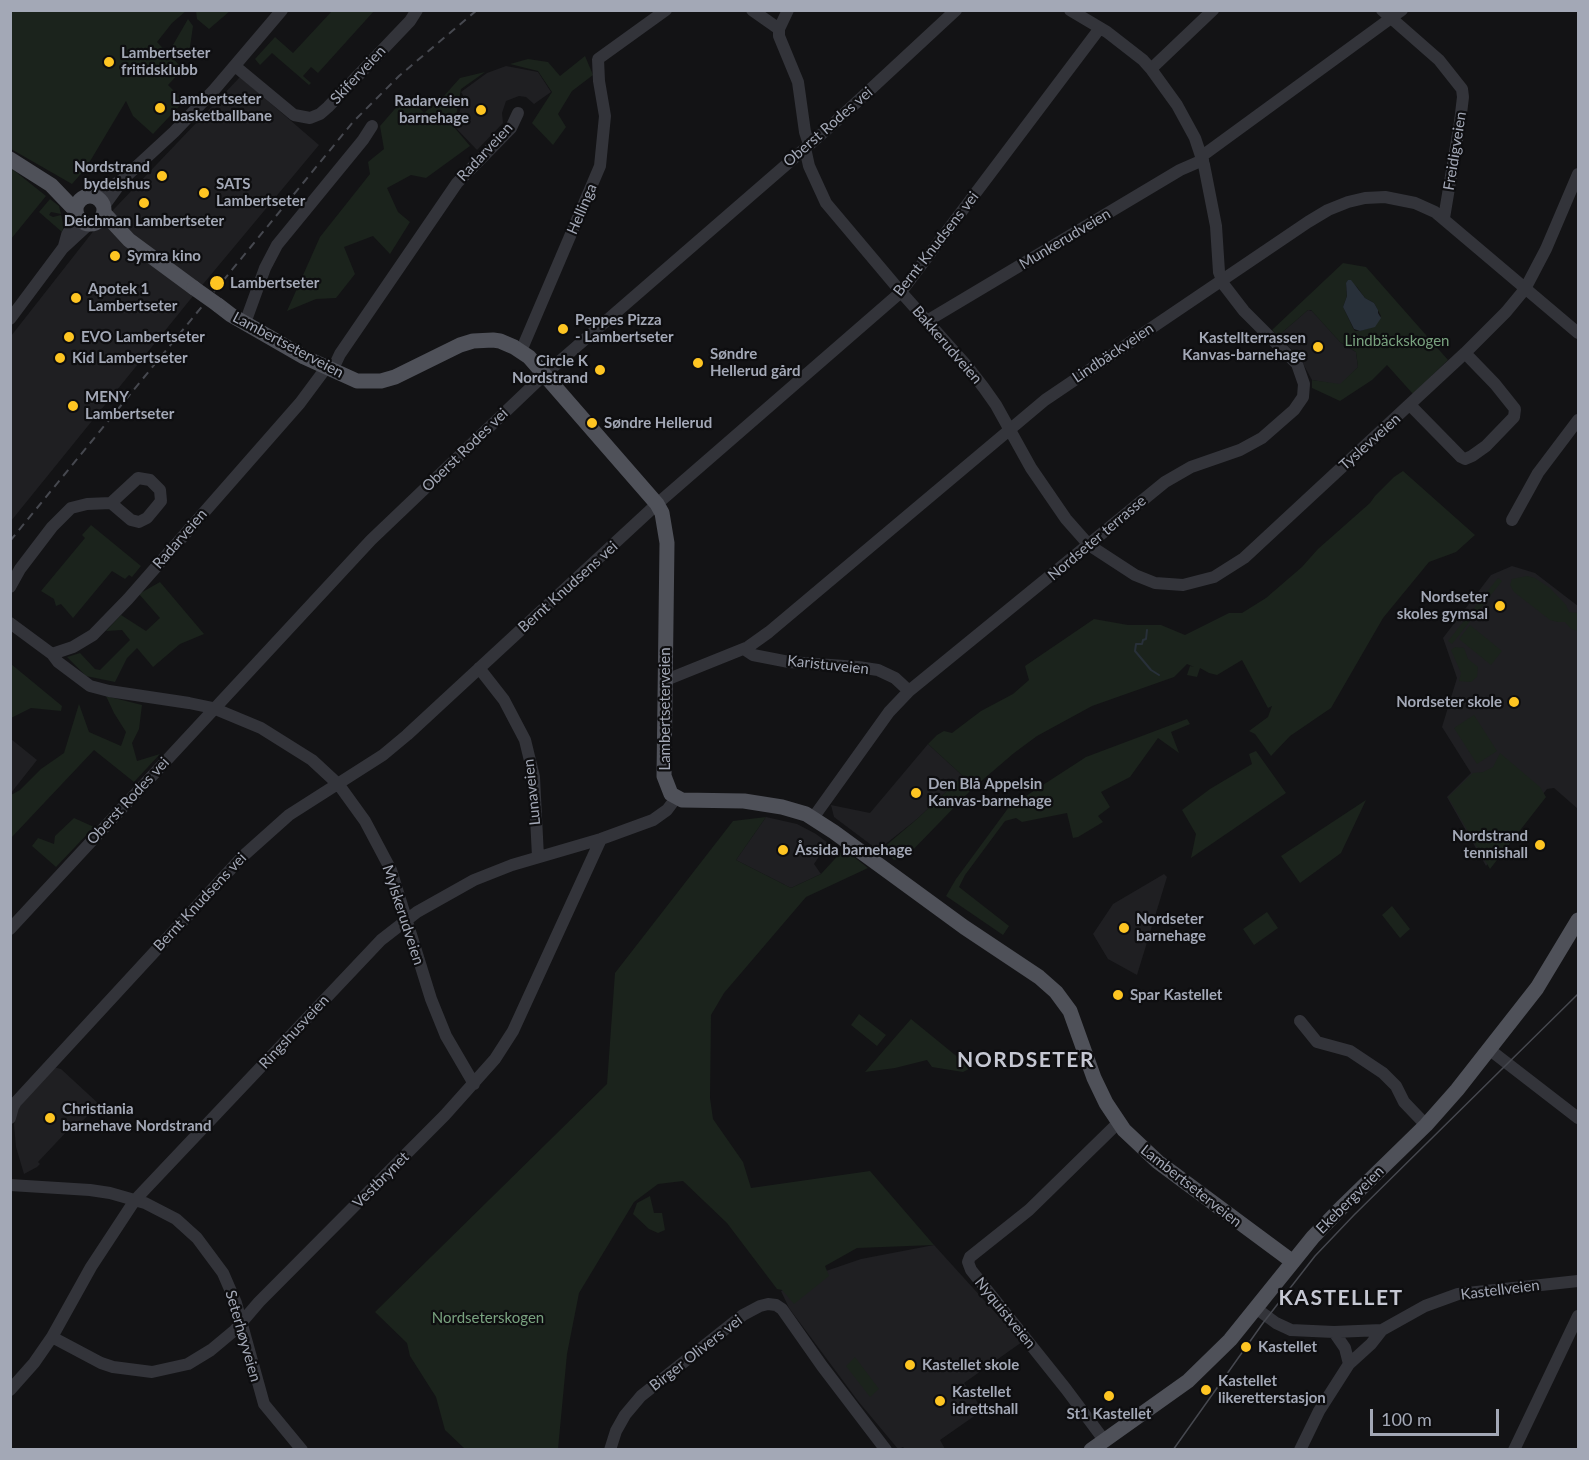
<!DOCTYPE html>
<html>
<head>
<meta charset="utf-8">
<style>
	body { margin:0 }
	#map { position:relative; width:1589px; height:1460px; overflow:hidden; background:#131315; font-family:Lato,sans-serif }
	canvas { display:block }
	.frame { position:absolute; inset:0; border:12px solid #a3a8b6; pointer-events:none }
	.scale { position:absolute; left:1370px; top:1409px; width:129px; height:27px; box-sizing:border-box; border:3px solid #a3a8b6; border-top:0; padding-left:8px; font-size:18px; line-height:21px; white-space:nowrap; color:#a3a8b6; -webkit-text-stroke:4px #0e0e10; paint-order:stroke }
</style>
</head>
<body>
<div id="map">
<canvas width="1589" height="1460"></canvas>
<div class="frame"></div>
<div class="scale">100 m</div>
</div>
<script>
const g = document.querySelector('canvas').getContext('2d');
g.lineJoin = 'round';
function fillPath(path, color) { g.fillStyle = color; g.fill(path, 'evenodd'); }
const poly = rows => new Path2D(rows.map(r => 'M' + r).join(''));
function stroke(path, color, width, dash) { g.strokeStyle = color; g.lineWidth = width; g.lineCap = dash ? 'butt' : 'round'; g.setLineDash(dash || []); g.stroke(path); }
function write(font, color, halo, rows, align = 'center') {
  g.font = font + ' Lato,sans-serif'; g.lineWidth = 4.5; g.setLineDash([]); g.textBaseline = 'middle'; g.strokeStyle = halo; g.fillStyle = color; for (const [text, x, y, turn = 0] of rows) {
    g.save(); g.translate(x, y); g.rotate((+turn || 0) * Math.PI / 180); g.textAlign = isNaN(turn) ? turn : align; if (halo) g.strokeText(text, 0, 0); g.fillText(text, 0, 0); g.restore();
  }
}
fillPath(poly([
	[506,66,538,72,551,92,534,104,526,97,519,96,506,101,502,113,503,123,477,150,455,127,464,97,461,92,487,73],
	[240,77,319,145,189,301,11,521,11,336,95,229],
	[1308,310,1312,311,1340,342,1356,352,1358,367,1340,385,1312,380,1300,358,1278,336],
	[1512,566,1535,573,1578,606,1578,809,1554,788,1547,789,1486,866,1447,797,1471,773,1442,727,1457,678,1443,638,1491,575],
	[11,739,37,760,11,793],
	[928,744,963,776,917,819,878,850,834,817,831,805,870,813],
	[766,817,797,824,816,834,828,843,814,864,821,874,791,888,736,860],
	[1164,874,1167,877,1137,975,1108,959,1093,934,1113,904],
	[53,1067,61,1069,100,1105,72,1130,70,1128,38,1162,40,1164,37,1167,24,1174,16,1147,14,1125,16,1111],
	[934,1245,1022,1342,964,1383,983,1410,940,1440,945,1449,905,1449,903,1447,898,1449,858,1401,789,1308,781,1291,826,1271,861,1259]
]), '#1f1f22');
fillPath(poly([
	[11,10,186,11,172,23,157,42,183,69,168,85,184,101,153,134,133,116,126,101,86,168,72,184,11,149],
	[196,11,196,10,230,11,209,29,197,19],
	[332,11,374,11,318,73,311,67,303,76,311,83,309,85,272,53,260,65,255,59,275,37,293,53],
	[188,19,193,26,190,47,187,51,176,50,173,45],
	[585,56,593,75,572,91,558,114,566,127,553,145,532,123,552,92,538,71,510,64,528,59,548,62,560,76],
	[485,72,461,89,454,127,470,146,426,178,411,175,387,188,398,212,410,222,390,254,373,236,344,247,355,274,336,298,316,299,287,311,320,237,370,174,368,162,384,149,380,126,407,95,424,113,443,97,460,78],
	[11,168,46,196,11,239],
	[50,199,59,206,61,214,51,212,49,215,53,217,61,215,64,226,62,232,39,212],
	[1343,263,1366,267,1448,360,1413,394,1387,365,1372,380,1340,401,1312,388,1312,380,1340,384,1358,367,1356,352,1340,342,1311,310,1308,310,1278,336,1272,330],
	[1348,280,1357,287,1365,298,1374,303,1381,316,1369,328,1360,331,1355,331,1353,328,1343,307,1347,296,1346,284],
	[1403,471,1475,535,1456,552,1429,562,1383,618,1331,708,1290,736,1271,756,1255,734,1249,731,1268,717,1272,706,1268,708,1242,660,1217,675,1209,673,1200,668,1197,677,1187,675,1190,666,1194,667,1187,664,1174,677,1092,706,1037,736,1014,753,972,789,906,857,894,860,883,848,917,819,963,776,928,744,937,735,944,731,952,733,981,711,1013,694,1029,680,1025,666,1094,619,1128,625,1161,625,1185,635,1229,613,1242,613,1266,598,1302,567,1318,549,1370,503,1375,496,1394,477],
	[91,525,141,566,132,577,129,575,125,579,112,571,73,618,61,604,56,606,54,599,41,591,85,538,82,535],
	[1527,576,1535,578,1550,588,1566,605,1569,612,1578,613,1578,631,1571,629,1565,622,1558,622,1550,620,1514,592,1510,585,1512,579],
	[1498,578,1502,581,1452,644,1448,641],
	[160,582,204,634,180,644,153,667,137,648,127,658,115,682,86,676,67,657,80,653,95,669,100,670,130,640,122,630,106,631,121,615,146,631,160,618,139,594],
	[1470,625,1502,651,1491,665,1459,639],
	[1455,647,1464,648,1468,659,1478,667,1477,677,1471,682,1459,681,1461,673,1451,650],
	[11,664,62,706,61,711,31,708,11,718],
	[106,696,142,705,139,729,132,743,137,761,160,754,134,782,94,750,11,838,11,795,20,790,41,769,64,753,79,704,89,732,121,746,126,732,114,713],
	[1474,715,1497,751,1477,764,1454,728],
	[1187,719,1190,724,1171,732,1179,753,1158,738,1130,777,1101,792,1110,807,1098,816,1103,822,1078,837,1073,838,1067,813,1022,822,1016,818,1005,821,965,875,959,887,1009,926,1003,935,946,896,956,879,1009,807,1086,757],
	[1256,751,1286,793,1191,858,1196,834,1182,810,1210,789,1252,764,1249,754],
	[1500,753,1540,787,1546,797,1490,869,1448,797,1473,773,1483,772,1493,767],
	[1366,800,1341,853,1300,883,1281,856],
	[766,817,736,860,791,888,821,874,844,849,868,868,806,897,724,993,711,1015,710,1098,713,1119,743,1162,751,1188,870,1171,934,1245,857,1248,825,1266,829,1276,794,1304,782,1290,777,1289,727,1223,683,1181,658,1184,634,1202,579,1293,567,1354,558,1449,465,1449,445,1430,436,1397,410,1356,407,1343,375,1312,607,1084,615,973,733,821],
	[74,818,94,827,56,867,32,846,38,838,54,844,55,836],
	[1392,906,1410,929,1400,938,1382,915],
	[1267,912,1278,928,1254,945,1243,929],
	[859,1014,886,1035,877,1046,851,1025],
	[911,1019,971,1068,963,1072,932,1067,927,1060,895,1068,865,1072],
	[650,1196,654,1213,662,1213,665,1230,658,1233,649,1229,633,1214,637,1203],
	[855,1357,879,1389,870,1397,846,1366]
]), '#1b231c');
fillPath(poly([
	[1348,280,1351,280,1365,298,1374,303,1378,310,1378,313,1381,318,1375,327,1360,331,1354,329,1343,307,1347,296,1346,283]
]), '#283039');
stroke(poly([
	[1147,630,1146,639,1143,640,1142,644,1136,644,1135,651,1151,670,1159,675]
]), '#283039', 2);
stroke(poly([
	[752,10,779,29],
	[788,10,779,29,779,36,798,82,805,132,809,144],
	[1382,10,1439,60,1462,89,1463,97,1460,122,1444,218],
	[235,66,294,115,310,118,320,114,328,107,410,21,417,10],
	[1151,69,1213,10],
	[805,148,809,166,826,203,901,292,967,366,984,388,996,405,1031,468,1066,519,1089,545,1135,575,1155,583,1183,585,1214,577,1244,558,1465,353,1506,312,1525,289,1546,249,1578,174],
	[1202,156,1402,10],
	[95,196,122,180,174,132,214,90,282,10],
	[104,206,120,184],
	[64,246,67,235,77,217],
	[10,319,63,248,89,224],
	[927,321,1180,170,1203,160],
	[245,323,265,268,277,245,363,140,372,126],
	[521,351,600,166,605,116,599,81,598,59,666,10],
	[332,371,340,354,457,183,511,128,518,113],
	[1410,405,1461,457,1465,459,1472,456,1486,446,1514,417,1515,409,1495,384,1465,353],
	[1512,520,1538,473,1578,420],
	[10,587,20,569,52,527,71,508,87,504,111,503,131,520,139,522,147,518,157,506,161,501,160,490,150,480,138,478,111,503],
	[10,623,52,654,73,647,93,635,128,599,300,403,326,368],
	[744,649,753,655,789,662,858,667,878,670,895,678,909,691],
	[52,654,58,662,90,686,109,691,189,703,213,708,261,728,312,760,339,785,365,821,391,870,431,999,446,1036,474,1084],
	[479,668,504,700,525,740,534,777,538,857],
	[666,680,748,647,769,632,1045,400,1308,222,1328,210,1348,202,1365,198,1385,197,1415,203,1435,212,1578,333],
	[813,818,889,712,909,691,1165,482,1191,467,1240,450,1262,438,1294,410,1303,397,1304,384,1297,364,1244,311,1224,285,1219,272,1216,226,1204,165,1195,138,1177,105,1151,69,1143,60,1107,32,1070,10],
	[10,929,371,540,545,374,832,125,956,10],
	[1300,1021,1317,1042,1350,1051,1383,1073,1396,1086,1404,1102,1426,1125],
	[1490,1050,1578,1118],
	[10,1118,13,1107,16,1102,242,857,289,815,383,755,407,735,657,504,901,292,1100,28],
	[10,1185,90,1190,110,1193,145,1203,176,1219,197,1238,223,1273,236,1303,264,1404,302,1450],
	[1257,1309,1276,1323,1291,1330,1334,1332,1382,1330,1425,1306,1458,1294,1578,1281],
	[1334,1332,1345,1348,1349,1364],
	[52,1337,101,1363,113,1367,152,1372,188,1364,211,1350,235,1330,259,1302,445,1115,495,1059,513,1031,601,839],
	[10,1390,34,1363,52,1337,91,1267,135,1200,381,940,417,912,474,880,512,865,601,839,653,820,667,810,676,798],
	[1104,1440,1066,1389,971,1270,968,1262,970,1257,1029,1210,1118,1123],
	[610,1450,616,1431,625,1415,641,1396,743,1315,760,1306,768,1304,776,1305,782,1309,822,1366,886,1450],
	[1300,1450,1319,1411,1349,1364,1371,1344,1382,1330],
	[1514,1450,1578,1316]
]), '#33343a', 12);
stroke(poly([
	[10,159,51,185,75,210],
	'76 210a14 14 0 1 1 28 0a14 14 0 1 1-28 0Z',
	[104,213,129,240,194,288],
	[218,305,231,315,304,357,357,381,381,381,395,377,460,345,473,341,493,340,500,341,514,347,529,357,657,504,662,513,667,543,664,776,671,794,682,800,744,801,782,807,806,814,834,832,964,927,1039,977,1056,992,1070,1011,1094,1078,1106,1103,1124,1130,1158,1162,1293,1262],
	[1091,1450,1188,1381,1230,1340,1313,1237,1343,1206,1426,1125,1457,1090,1537,988,1578,920]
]), '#4f5159', 15);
stroke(poly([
	[1173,1450,1263,1323,1315,1256,1354,1215,1578,994]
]), '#46484f', 1.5);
stroke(poly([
	[10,541,353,122,399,76,477,10]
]), '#46484f', 2, [8, 6]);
stroke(poly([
	[194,288,218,305]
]), '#4f5159', 15);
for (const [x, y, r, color] of [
	[109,62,6,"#fec522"],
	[160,108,6,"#fec522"],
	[481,110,6,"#fec522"],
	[162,176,6,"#fec522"],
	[204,193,6,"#fec522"],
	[144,203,6,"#fec522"],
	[115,256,6,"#fec522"],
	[217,283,8,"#fec522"],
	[76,298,6,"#fec522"],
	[563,329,6,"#fec522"],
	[69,337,6,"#fec522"],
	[1318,347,6,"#fec522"],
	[60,358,6,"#fec522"],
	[698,363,6,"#fec522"],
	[600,370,6,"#fec522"],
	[73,406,6,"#fec522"],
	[592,423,6,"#fec522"],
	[1500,606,6,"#fec522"],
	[1514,702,6,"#fec522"],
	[916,793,6,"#fec522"],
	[1540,845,6,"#fec522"],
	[783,850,6,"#fec522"],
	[1124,928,6,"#fec522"],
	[1118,995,6,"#fec522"],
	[50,1118,6,"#fec522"],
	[1246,1347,6,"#fec522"],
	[910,1365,6,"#fec522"],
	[1206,1390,6,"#fec522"],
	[1109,1396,6,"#fec522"],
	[940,1401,6,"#fec522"]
]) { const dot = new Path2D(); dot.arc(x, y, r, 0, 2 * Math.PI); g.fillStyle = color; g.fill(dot); stroke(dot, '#0e0e10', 2); }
write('bold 15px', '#a3a8b6', '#0e0e10', [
	["Lambertseter",121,53],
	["fritidsklubb",121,70],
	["Lambertseter",172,99],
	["basketballbane",172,116],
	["Radarveien",469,101,"right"],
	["barnehage",469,118,"right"],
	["Nordstrand",150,167,"right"],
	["bydelshus",150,184,"right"],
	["SATS",216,184],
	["Lambertseter",216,201],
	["Deichman Lambertseter",144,221,"center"],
	["Symra kino",127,256],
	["Lambertseter",230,283],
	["Apotek 1",88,289],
	["Lambertseter",88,306],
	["Peppes Pizza",575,320],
	["- Lambertseter",575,337],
	["EVO Lambertseter",81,337],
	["Kastellterrassen",1306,338,"right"],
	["Kanvas-barnehage",1306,355,"right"],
	["Søndre",710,354],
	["Hellerud gård",710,371],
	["Kid Lambertseter",72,358],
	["Circle K",588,361,"right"],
	["Nordstrand",588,378,"right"],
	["MENY",85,397],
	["Lambertseter",85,414],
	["Søndre Hellerud",604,423],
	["Nordseter",1488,597,"right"],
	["skoles gymsal",1488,614,"right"],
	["Nordseter skole",1502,702,"right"],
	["Den Blå Appelsin",928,784],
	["Kanvas-barnehage",928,801],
	["Nordstrand",1528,836,"right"],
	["tennishall",1528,853,"right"],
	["Åssida barnehage",795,850],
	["Nordseter",1136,919],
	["barnehage",1136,936],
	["Spar Kastellet",1130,995],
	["Christiania",62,1109],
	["barnehave Nordstrand",62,1126],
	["Kastellet",1258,1347],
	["Kastellet skole",922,1365],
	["Kastellet",1218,1381],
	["likeretterstasjon",1218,1398],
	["Kastellet",952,1392],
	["idrettshall",952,1409],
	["St1 Kastellet",1109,1414,"center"]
], 'left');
write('15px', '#a3a8b6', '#0e0e10', [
	["Skiferveien",358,75,-47],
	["Oberst Rodes vei",828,127,-41],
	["Freidigveien",1455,151,-81],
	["Radarveien",485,152,-47],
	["Hellinga",582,209,-67],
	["Munkerudveien",1065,239,-31],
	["Bernt Knudsens vei",936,244,-52],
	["Lambertseterveien",288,345,28],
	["Bakkerudveien",947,345,49],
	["Lindbäckveien",1113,353,-34],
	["Tyslevveien",1370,442,-42],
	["Oberst Rodes vei",465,450,-44],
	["Nordseter terrasse",1097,538,-40],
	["Radarveien",180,539,-49],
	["Bernt Knudsens vei",568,587,-42],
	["Karistuveien",828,665,6],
	["Lambertseterveien",665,709,-90],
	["Lunaveien",532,792,-96],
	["Oberst Rodes vei",128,801,-47],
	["Bernt Knudsens vei",200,902,-47],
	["Mylskerudveien",403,915,72],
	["Ringshusveien",294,1032,-47],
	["Vestbrynet",381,1180,-45],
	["Lambertseterveien",1191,1186,38],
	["Ekebergveien",1350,1200,-45],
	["Kastellveien",1500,1290,-7],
	["Nyquistveien",1005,1313,51],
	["Seterhøyveien",243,1336,74],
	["Birger Olivers vei",696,1353,-38]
]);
write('15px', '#79a27f', '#0e0e10', [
	["Lindbäckskogen",1397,341],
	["Nordseterskogen",488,1318]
]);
g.letterSpacing = '1.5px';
write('bold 21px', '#c5c7d2', '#0e0e10', [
	["NORDSETER",1026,1060],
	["KASTELLET",1341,1298]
]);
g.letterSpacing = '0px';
</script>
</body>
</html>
